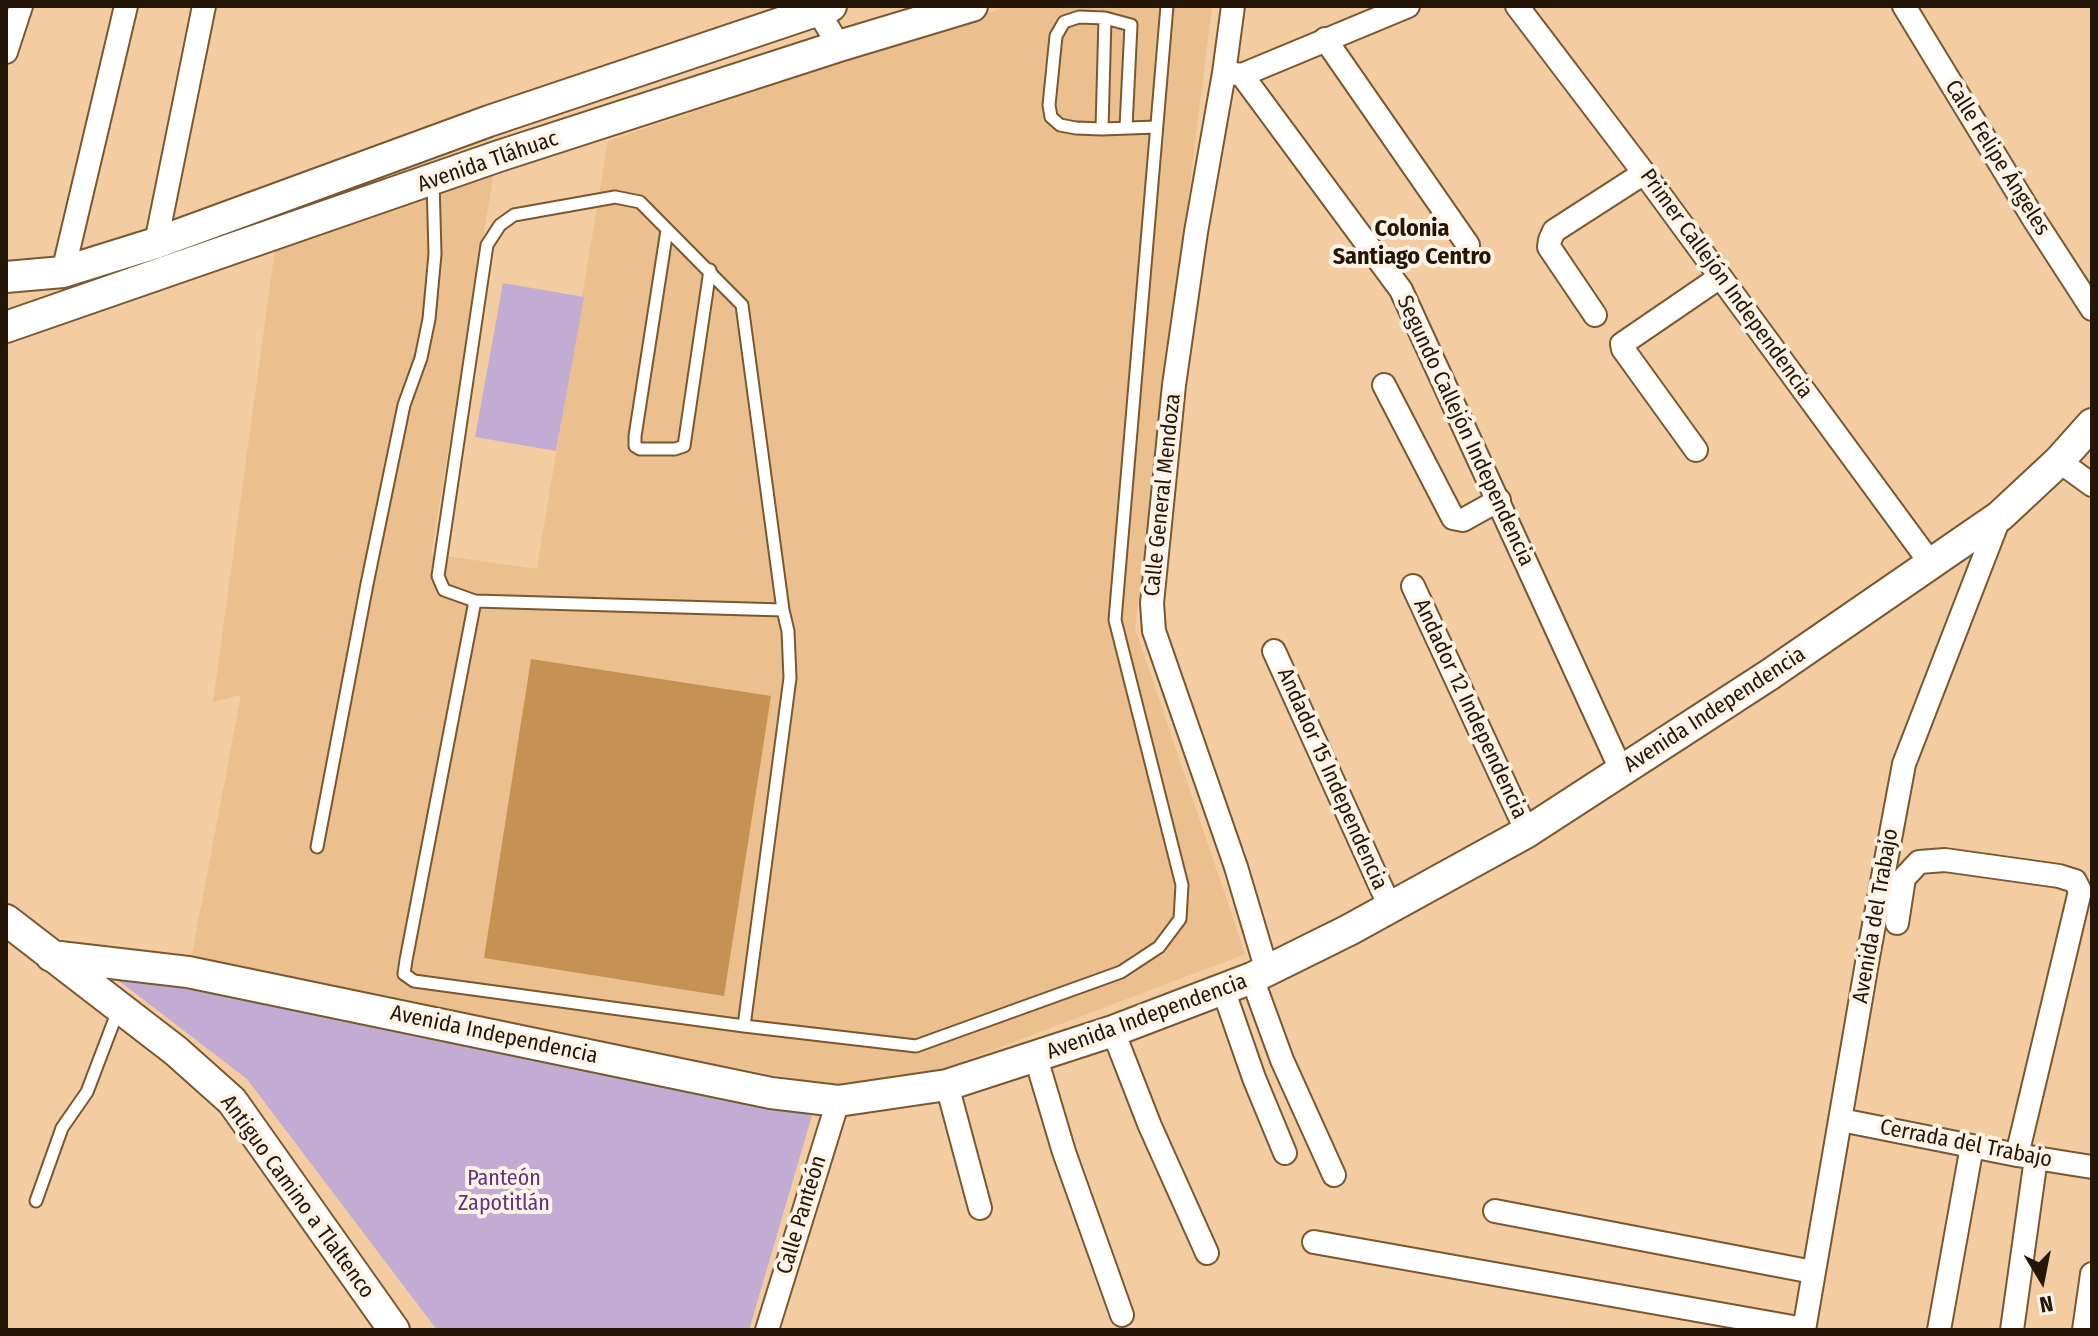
<!DOCTYPE html>
<html>
<head>
<meta charset="utf-8">
<style>
	body { margin:0 }
	#map { position:relative; width:2098px; height:1336px; overflow:hidden; background:#f3cca1; font-family:"Fira Sans Condensed",sans-serif }
	canvas { display:block }
	.frame { position:absolute; inset:0; border:8px solid #241606; pointer-events:none }
	.north { position:absolute; left:2002px; top:1240px; width:80px; height:80px; -webkit-text-stroke:6px #fef3e6; paint-order:stroke; rotate:170deg; font-size:22px; font-weight:700; line-height:32px; text-align:center; color:#241606 }
	.north::after { content:''; display:block; margin:auto; width:28px; height:36px; background:#241606; clip-path:polygon(50% 0,100% 100%,50% 72%,0 100%) }
</style>
</head>
<body>
<div id="map">
<canvas width="2098" height="1336"></canvas>
<div class="frame"></div>
<div class="north">N</div>
</div>
<script>
const g = document.querySelector('canvas').getContext('2d');
g.lineJoin = 'round';
function fillPath(path, color) { g.fillStyle = color; g.fill(path, 'evenodd'); }
const poly = rows => new Path2D(rows.map(r => 'M' + r).join(''));
function stroke(path, color, width, dash) { g.strokeStyle = color; g.lineWidth = width; g.lineCap = dash ? 'butt' : 'round'; g.setLineDash(dash || []); g.stroke(path); }
function write(font, color, halo, rows, align = 'center') {
  g.font = font + ' "Fira Sans Condensed",sans-serif'; g.lineWidth = 8; g.setLineDash([]); g.textBaseline = 'middle'; g.strokeStyle = halo; g.fillStyle = color; for (const [text, x, y, turn = 0] of rows) {
    g.save(); g.translate(x, y); g.rotate((+turn || 0) * Math.PI / 180); g.textAlign = isNaN(turn) ? turn : align; if (halo) g.strokeText(text, 0, 0); g.fillText(text, 0, 0); g.restore();
  }
}
fillPath(poly([
	[1009,6,1212,6,1135,628,1245,954,937,1071,832,1085,189,970,241,695,213,702,278,227,496,159,431,554,537,569,608,141]
]), '#ebbf8e');
fillPath(poly([
	[503,283,584,297,556,451,475,437],
	[110,974,813,1112,749,1330,437,1330,247,1079]
]), '#c2acd4');
fillPath(poly([
	[531,659,771,696,724,996,484,958]
]), '#c69253');
const lane = poly([
	[1105,18,1131,25,1126,127],
	[1102,129,1105,18,1079,17,1064,22,1056,36,1049,105,1051,117,1060,125,1076,128,1102,129,1156,127],
	[615,197,640,202,742,305,783,610,475,601,444,590,438,576,487,245,500,225,514,215,615,197],
	[667,230,635,436,635,446,640,449,675,449,684,446,710,270],
	[475,601,406,960,404,974,414,981,744,1026,916,1046,1121,972,1159,947,1180,919,1182,885,1115,620,1167,6],
	[317,847,367,584,404,405,421,358,429,319,435,254,433,181],
	[744,1026,790,678,788,631,783,610],
	[36,1201,62,1128,87,1092,119,1008]
]);
const street = poly([
	[815,6,839,46],
	[1233,6,1224,73,1196,232,1174,385,1152,603,1154,631,1236,867,1267,971],
	[1517,6,1644,173,1932,565],
	[1904,6,2035,221,2092,309],
	[1325,39,1468,245],
	[6,52,21,6],
	[1230,73,1242,75,1408,6],
	[1242,75,1401,290,1622,772],
	[156,243,204,6],
	[63,272,126,6],
	[1595,315,1549,247,1550,240,1554,231,1644,173],
	[1384,385,1453,518,1463,520,1499,500],
	[1696,450,1623,349,1622,344,1720,277],
	[2059,461,2092,485],
	[1413,586,1527,832],
	[1274,651,1390,907],
	[1897,923,1904,878,1919,862,1945,860,2059,876,2075,881,2080,891,2017,1155],
	[1252,978,1282,1060,1334,1175],
	[1223,989,1254,1078,1285,1153],
	[1113,1031,1150,1126,1207,1253],
	[1036,1058,1064,1152,1122,1315],
	[947,1085,980,1208],
	[1841,1120,2017,1155,2092,1167],
	[1495,1211,1813,1272],
	[1314,1242,1804,1329],
	[767,1330,838,1101],
	[1804,1330,1868,957,1904,764,2000,516],
	[1939,1330,1972,1146],
	[2012,1330,2036,1158],
	[2084,1330,2092,1274]
]);
const secondary = poly([
	[6,277,63,272,156,243,489,121,831,6],
	[6,327,499,156,839,46,972,6],
	[6,920,176,1051,232,1101,394,1330],
	[51,956,188,972,771,1093,838,1101,947,1085,1113,1031,1252,978,1349,930,1527,832,1769,675,2000,516,2059,461,2092,424]
]);
stroke(lane, '#795830', 15);
stroke(street, '#795830', 26);
stroke(secondary, '#795830', 34);
stroke(lane, '#fff', 11);
stroke(street, '#fff', 22);
stroke(secondary, '#fff', 30);
write('22px', '#241606', '#fef3e6', [
	["Calle Felipe Ángeles",1997,158,58],
	["Avenida Tláhuac",488,162,-19],
	["Primer Callejón Independencia",1726,284,54],
	["Segundo Callejón Independencia",1465,431,65],
	["Calle General Mendoza",1163,495,-84],
	["Andador 12 Independencia",1470,709,65],
	["Avenida Independencia",1715,710,-33],
	["Andador 15 Independencia",1332,779,66],
	["Avenida del Trabajo",1876,916,-80],
	["Avenida Independencia",1147,1017,-20],
	["Avenida Independencia",494,1035,12],
	["Cerrada del Trabajo",1966,1144,11],
	["Antiguo Camino a Tlaltenco",297,1197,54],
	["Calle Panteón",802,1215,-73]
]);
write('22px', '#613280', '#fef3e6', [
	["Panteón",504,1179],
	["Zapotitlán",504,1204]
]);
write('bold 24px', '#241606', '#fef3e6', [
	["Colonia",1412,229],
	["Santiago Centro",1412,257]
]);
</script>
</body>
</html>
